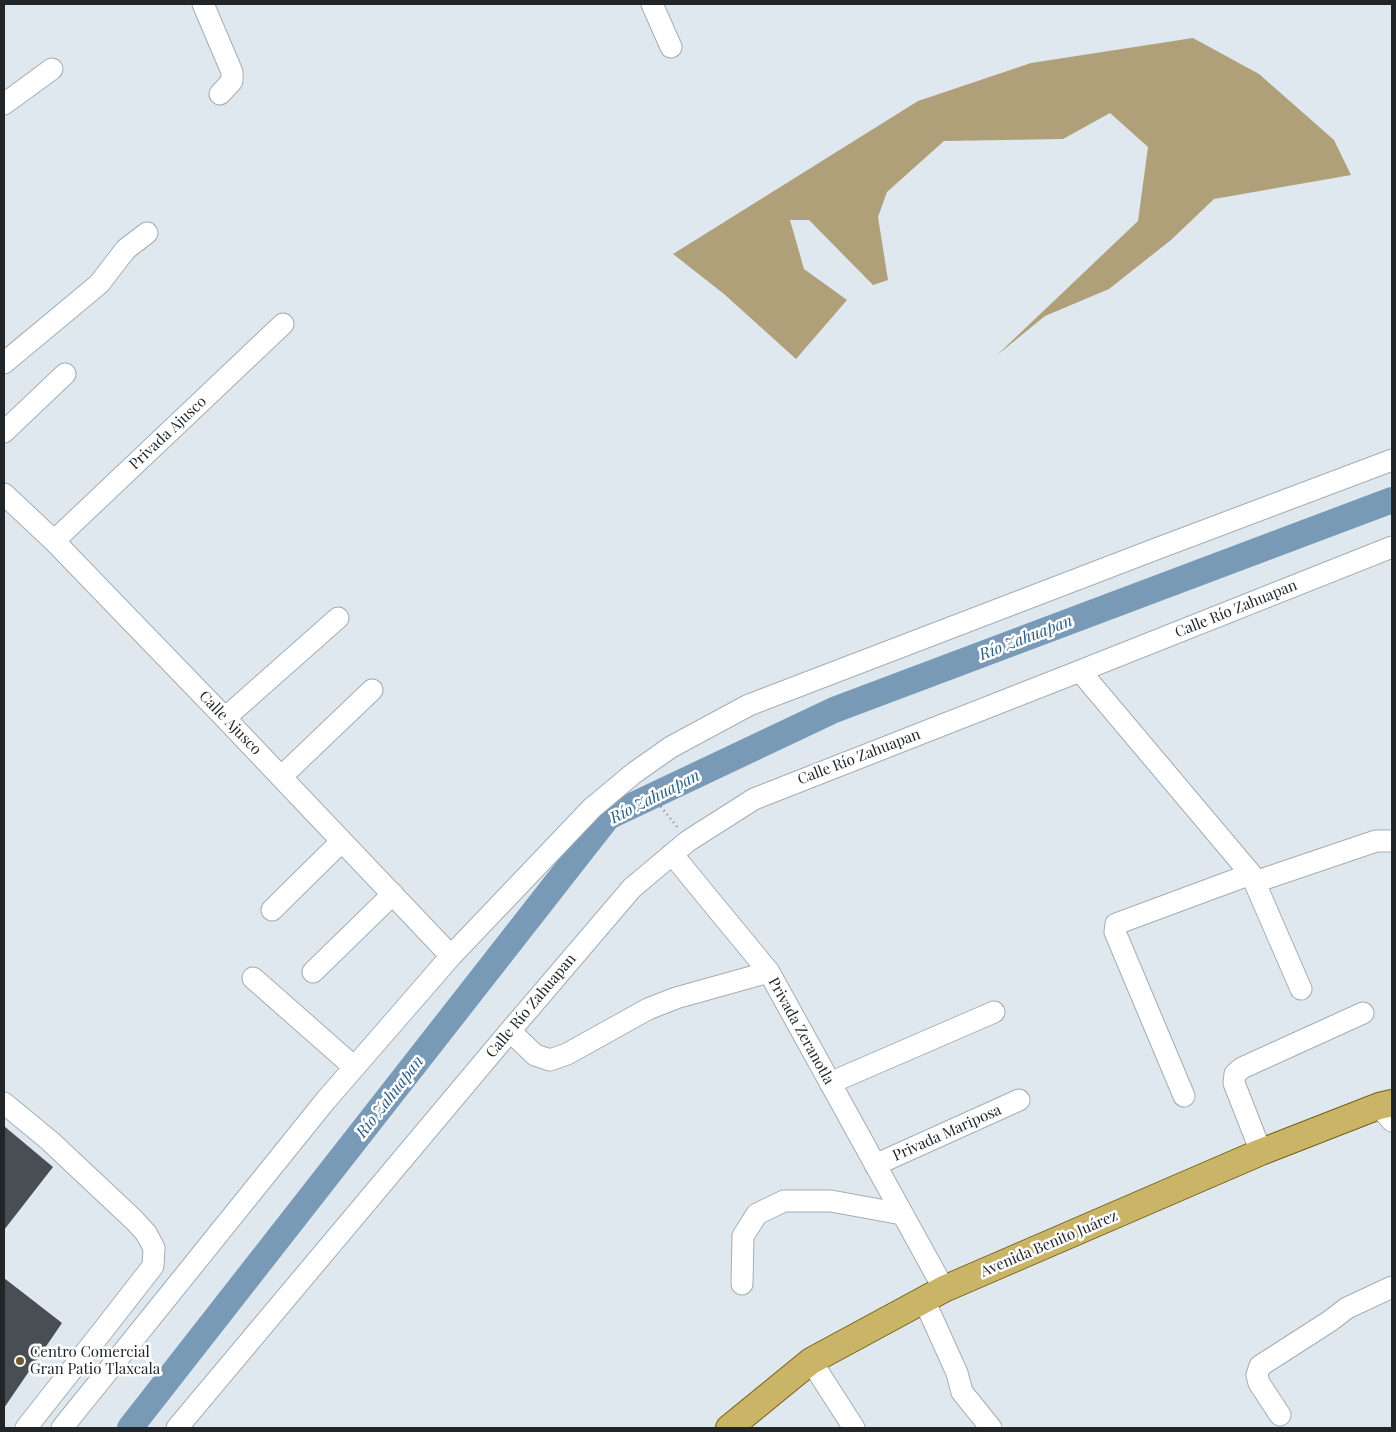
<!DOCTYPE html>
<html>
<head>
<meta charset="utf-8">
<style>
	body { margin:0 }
	#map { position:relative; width:1396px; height:1432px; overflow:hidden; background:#dfe8ef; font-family:"Playfair Display",serif }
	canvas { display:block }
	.frame { position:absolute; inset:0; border:5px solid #222528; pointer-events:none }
</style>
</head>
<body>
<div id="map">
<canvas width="1396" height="1432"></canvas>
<div class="frame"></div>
</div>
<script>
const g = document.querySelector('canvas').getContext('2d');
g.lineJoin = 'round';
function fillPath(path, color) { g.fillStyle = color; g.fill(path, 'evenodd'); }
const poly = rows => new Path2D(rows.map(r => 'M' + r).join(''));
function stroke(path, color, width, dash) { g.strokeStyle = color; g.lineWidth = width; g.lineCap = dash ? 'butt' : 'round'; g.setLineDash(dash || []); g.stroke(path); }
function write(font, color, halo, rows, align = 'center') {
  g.font = font + ' "Playfair Display",serif'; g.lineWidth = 5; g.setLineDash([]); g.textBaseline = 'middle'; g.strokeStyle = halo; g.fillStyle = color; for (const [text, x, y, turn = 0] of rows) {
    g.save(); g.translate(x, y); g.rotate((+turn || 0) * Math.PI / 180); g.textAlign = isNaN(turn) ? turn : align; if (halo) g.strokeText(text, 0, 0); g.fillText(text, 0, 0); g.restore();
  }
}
fillPath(poly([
	[1193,38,1259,74,1334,140,1351,175,1214,199,1171,240,1109,289,1045,316,996,356,1138,221,1148,147,1110,113,1063,139,944,141,887,192,878,217,888,280,873,285,809,220,790,220,804,269,847,300,796,359,724,294,673,254,918,101,1031,63]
]), '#afa07a');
stroke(poly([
	[130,1428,608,817,834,710,1392,500]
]), '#799ab7', 26);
fillPath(poly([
	[4,1126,53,1167,4,1230],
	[4,1278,62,1323,4,1408]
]), '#474e54');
const minor = poly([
	[203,4,232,72,232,81,220,94],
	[652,4,671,47],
	[4,104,52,69],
	[4,363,99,284,126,249,147,233],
	[4,432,65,374],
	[4,494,54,541,225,718,451,956],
	[54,541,283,324],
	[1080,671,1251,874,1301,989],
	[225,718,338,618],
	[281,777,372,690],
	[672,854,769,972,944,1289],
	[1255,882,1376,841,1392,841],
	[272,910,342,841],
	[313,972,393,894],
	[253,978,354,1067],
	[510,1031,535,1055,550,1060,567,1054,648,1009,676,998,769,972],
	[830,1083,994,1012],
	[1184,1096,1115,932,1116,924,1251,874],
	[4,1103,50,1141,134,1220,146,1233,154,1248,153,1266,104,1329,26,1428],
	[1379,1106,1392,1121],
	[1261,1152,1234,1083,1235,1074,1242,1068,1363,1013],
	[875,1165,1019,1100],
	[742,1284,743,1236,757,1214,784,1201,831,1201,902,1214],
	[924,1300,957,1373,962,1392,991,1428],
	[811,1361,854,1428],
	[1280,1415,1259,1383,1257,1375,1260,1366,1330,1321,1347,1308,1392,1287],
	[62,1428,326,1100,451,956,592,808,634,773,671,747,749,705,1156,549,1392,460],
	[177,1428,510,1031,632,888,688,841,754,799,1080,671,1392,547]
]);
const major = poly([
	[729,1428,811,1361,944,1289,1261,1152,1379,1106,1392,1103]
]);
stroke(minor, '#a4adb4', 23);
stroke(major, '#77610f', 28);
stroke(poly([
	[645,787,678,828]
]), '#7d8287', 2.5, [1, 4]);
stroke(minor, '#fff', 21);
stroke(major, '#c9b467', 26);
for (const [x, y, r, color] of [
	[20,1361,5,"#6d5b29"]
]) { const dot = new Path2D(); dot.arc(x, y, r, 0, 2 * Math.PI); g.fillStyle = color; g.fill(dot); stroke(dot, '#fff', 2); }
write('15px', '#222528', '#fff', [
	["Privada Ajusco",168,433,-43],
	["Calle Río Zahuapan",1236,609,-22],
	["Calle Ajusco",230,723,46],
	["Calle Río Zahuapan",859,757,-21],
	["Calle Río Zahuapan",531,1006,-50],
	["Privada Zeranotla",801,1031,61],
	["Privada Mariposa",947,1133,-24],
	["Avenida Benito Juárez",1049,1244,-23]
]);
write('15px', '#222528', '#fff', [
	["Centro Comercial",30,1352],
	["Gran Patio Tlaxcala",30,1369]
], 'left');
write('italic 16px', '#265b83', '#fff', [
	["Río Zahuapan",1026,638,-21],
	["Río Zahuapan",655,797,-27],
	["Río Zahuapan",390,1097,-52]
]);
</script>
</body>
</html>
